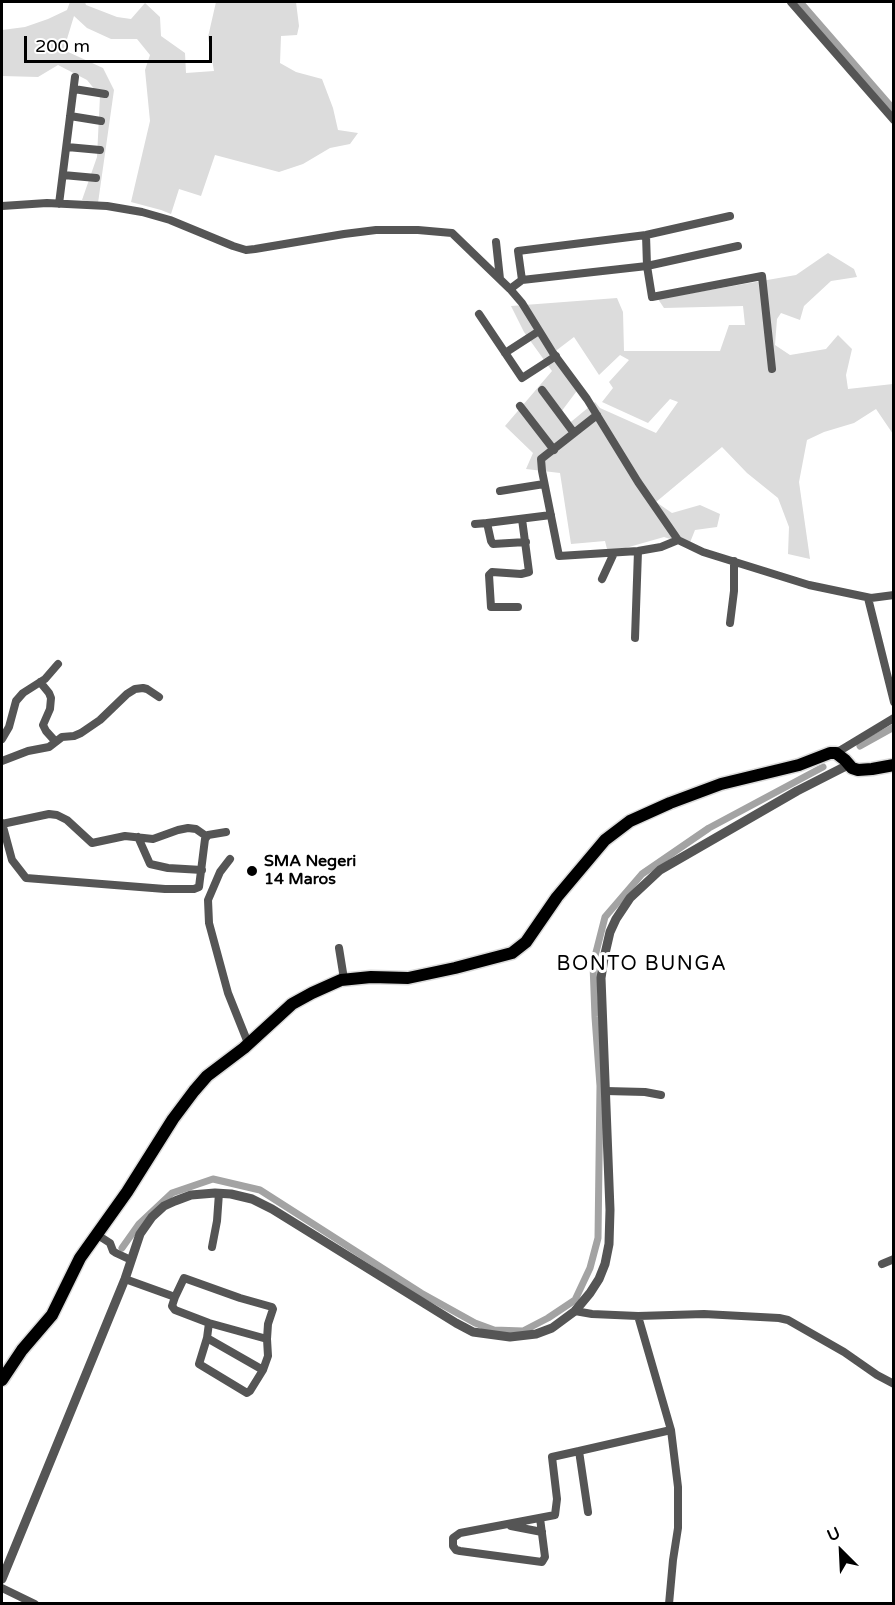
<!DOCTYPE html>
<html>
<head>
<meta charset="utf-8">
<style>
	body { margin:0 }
	#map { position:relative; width:895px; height:1605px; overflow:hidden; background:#fff; font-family:"Varela Round",sans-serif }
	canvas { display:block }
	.frame { position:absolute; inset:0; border:3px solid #000; pointer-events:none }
	.north { position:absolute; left:811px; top:1521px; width:60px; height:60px; -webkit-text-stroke:4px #fff; paint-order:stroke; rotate:336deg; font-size:16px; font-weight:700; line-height:24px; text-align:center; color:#000 }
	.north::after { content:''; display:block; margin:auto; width:21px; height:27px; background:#000; clip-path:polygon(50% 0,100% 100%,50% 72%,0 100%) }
	.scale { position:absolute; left:24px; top:36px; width:188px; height:27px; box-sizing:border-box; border:3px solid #000; border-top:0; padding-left:8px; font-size:18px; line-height:21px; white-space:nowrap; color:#000; -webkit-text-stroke:4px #fff; paint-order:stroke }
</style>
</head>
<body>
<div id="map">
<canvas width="895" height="1605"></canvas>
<div class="frame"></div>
<div class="north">U</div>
<div class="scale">200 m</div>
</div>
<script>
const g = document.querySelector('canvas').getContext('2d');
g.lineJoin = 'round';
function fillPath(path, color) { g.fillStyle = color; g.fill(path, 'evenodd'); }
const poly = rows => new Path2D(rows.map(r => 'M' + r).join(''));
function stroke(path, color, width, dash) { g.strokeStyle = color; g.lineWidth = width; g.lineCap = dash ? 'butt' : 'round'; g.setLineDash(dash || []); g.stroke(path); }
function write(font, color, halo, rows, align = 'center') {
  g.font = font + ' "Varela Round",sans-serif'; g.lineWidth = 6; g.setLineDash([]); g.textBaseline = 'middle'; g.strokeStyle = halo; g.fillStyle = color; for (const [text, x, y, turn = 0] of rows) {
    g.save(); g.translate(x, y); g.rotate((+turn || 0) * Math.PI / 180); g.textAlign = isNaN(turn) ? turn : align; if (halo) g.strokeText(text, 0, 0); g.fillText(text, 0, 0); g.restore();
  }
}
fillPath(poly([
	[70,2,85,2,86,5,117,17,131,19,145,3,160,17,161,36,185,53,186,73,214,71,208,37,216,2,296,2,299,26,297,35,281,36,280,63,296,72,322,79,333,108,338,130,358,133,350,144,330,148,303,164,279,172,215,155,201,196,179,189,171,214,161,210,131,202,150,121,145,70,150,55,137,39,111,39,87,28,74,16,67,39,66,51,103,68,114,90,98,203,82,200,97,157,100,96,87,80,58,65,38,77,2,76,2,30,25,27,48,19,67,10],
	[828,253,854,269,857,277,831,281,804,306,800,320,781,313,777,319,775,345,790,355,826,349,838,335,852,349,846,375,848,389,893,384,893,434,876,409,854,423,824,432,807,440,799,482,810,559,788,554,789,527,778,498,747,473,722,447,656,502,672,513,700,505,720,514,717,527,695,530,689,545,664,537,608,553,605,541,571,544,560,473,526,469,533,453,505,426,552,371,524,332,511,306,617,298,623,312,624,351,720,351,729,325,745,325,743,306,664,308,658,299,796,275],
	[574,337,599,375,620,355,629,360,609,382,613,388,602,402,648,423,670,399,678,402,656,433,600,408,595,402,566,426,558,416,579,388,553,353]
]), '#dcdcdc');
stroke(poly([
	[800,2,894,110],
	[860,746,894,727],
	[122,1248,139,1224,172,1193,213,1179,260,1190,421,1293,475,1323,494,1330,523,1331,548,1318,575,1300,590,1268,598,1238,600,1086,595,1017,593,964,605,917,642,874,709,828,823,767]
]), '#a3a3a3', 7);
const primary = poly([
	[2,1380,22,1350,52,1315,80,1258,127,1192,173,1119,194,1091,207,1076,244,1048,292,1004,312,993,341,980,371,977,408,978,455,968,512,953,526,942,557,897,605,840,630,821,670,803,721,784,799,765,830,753,836,753,845,760,852,768,858,770,872,769,894,765]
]);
stroke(primary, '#dbdbdb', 15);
stroke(poly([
	[791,2,894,120],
	[74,89,105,94],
	[70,116,101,121],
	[67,147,100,150],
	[63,175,96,178],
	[59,204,75,77],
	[2,206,47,203,107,206,142,212,170,220,233,246,246,250,255,249,344,234,376,230,418,230,452,233,510,289,522,303,553,353,587,399,638,482,678,540,703,552,809,585,871,598,894,595],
	[646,235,647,266,652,297,762,276,772,369],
	[496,242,500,279],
	[522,280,518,251,646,235,730,216],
	[510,289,522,280,647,266,738,246],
	[479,314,522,378,556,356],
	[505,353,539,331],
	[542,390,574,433],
	[520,406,554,450],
	[597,415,541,459,542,471,559,556,638,551,661,547,678,540],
	[500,491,544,484],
	[475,524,487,523],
	[526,542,493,544,491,541,487,523,551,515],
	[602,579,614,553],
	[868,598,894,702],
	[518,607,491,607,489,575,492,572,521,574,529,572,522,519],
	[730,623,734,591,734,561],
	[635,638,638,551],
	[40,682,49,693,51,698,50,709,43,725,46,731,55,741],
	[2,739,9,727,16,701,23,693,45,679,58,664],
	[836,753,894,718],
	[2,761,28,751,49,747,62,737,74,736,81,733,100,720,127,694,135,689,143,688,147,689,159,697],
	[2,823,12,860,26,878,165,889,194,889,199,887,205,839,208,835,226,832],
	[2,824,49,814,57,815,67,820,92,843,125,836,153,839,178,830,188,828,196,829,206,836],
	[138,837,150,864,168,868,202,870],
	[230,859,220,872,208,900,209,923,228,993,248,1043],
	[339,948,344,979],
	[606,1091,645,1092,661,1095],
	[96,1234,110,1243,113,1251,116,1253,131,1260],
	[212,1247,217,1221,219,1193],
	[882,1264,894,1259],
	[125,1279,175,1297,184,1278,240,1298,272,1307,273,1309,268,1324,267,1339,209,1323,175,1310,172,1306,175,1297],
	[575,1311,592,1314,638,1316,704,1314,779,1318,788,1320,844,1352,877,1375,894,1384],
	[638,1316,671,1430,678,1487,678,1528,673,1560,669,1604],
	[209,1323,207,1338,199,1364,247,1393,250,1391,263,1370,268,1356,267,1339],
	[207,1338,263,1370],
	[588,1512,579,1451,671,1430],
	[540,1518,545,1557,542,1562,460,1551,456,1550,453,1546,453,1538,460,1533,555,1515,557,1499,552,1457,579,1451],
	[511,1526,542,1532],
	[2,1588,35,1604]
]), '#555', 8);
stroke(poly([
	[2,1579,125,1279,140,1234,152,1217,164,1206,175,1201,191,1195,215,1193,231,1194,252,1199,272,1209,456,1323,473,1332,510,1337,536,1334,552,1328,575,1311,590,1293,599,1279,605,1264,609,1244,610,1210,601,978,604,958,610,932,616,919,630,898,660,870,797,791,848,765]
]), '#555', 9);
stroke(primary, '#000', 12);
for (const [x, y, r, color] of [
	[252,871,6,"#000"]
]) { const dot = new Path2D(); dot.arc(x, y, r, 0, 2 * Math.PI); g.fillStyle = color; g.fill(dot); stroke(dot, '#fff', 2); }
write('bold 16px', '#000', '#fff', [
	["SMA Negeri",264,862],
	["14 Maros",264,880]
], 'left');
g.letterSpacing = '1.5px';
write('20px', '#000', '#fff', [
	["BONTO BUNGA",642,965]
]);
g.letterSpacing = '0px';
</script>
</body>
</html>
